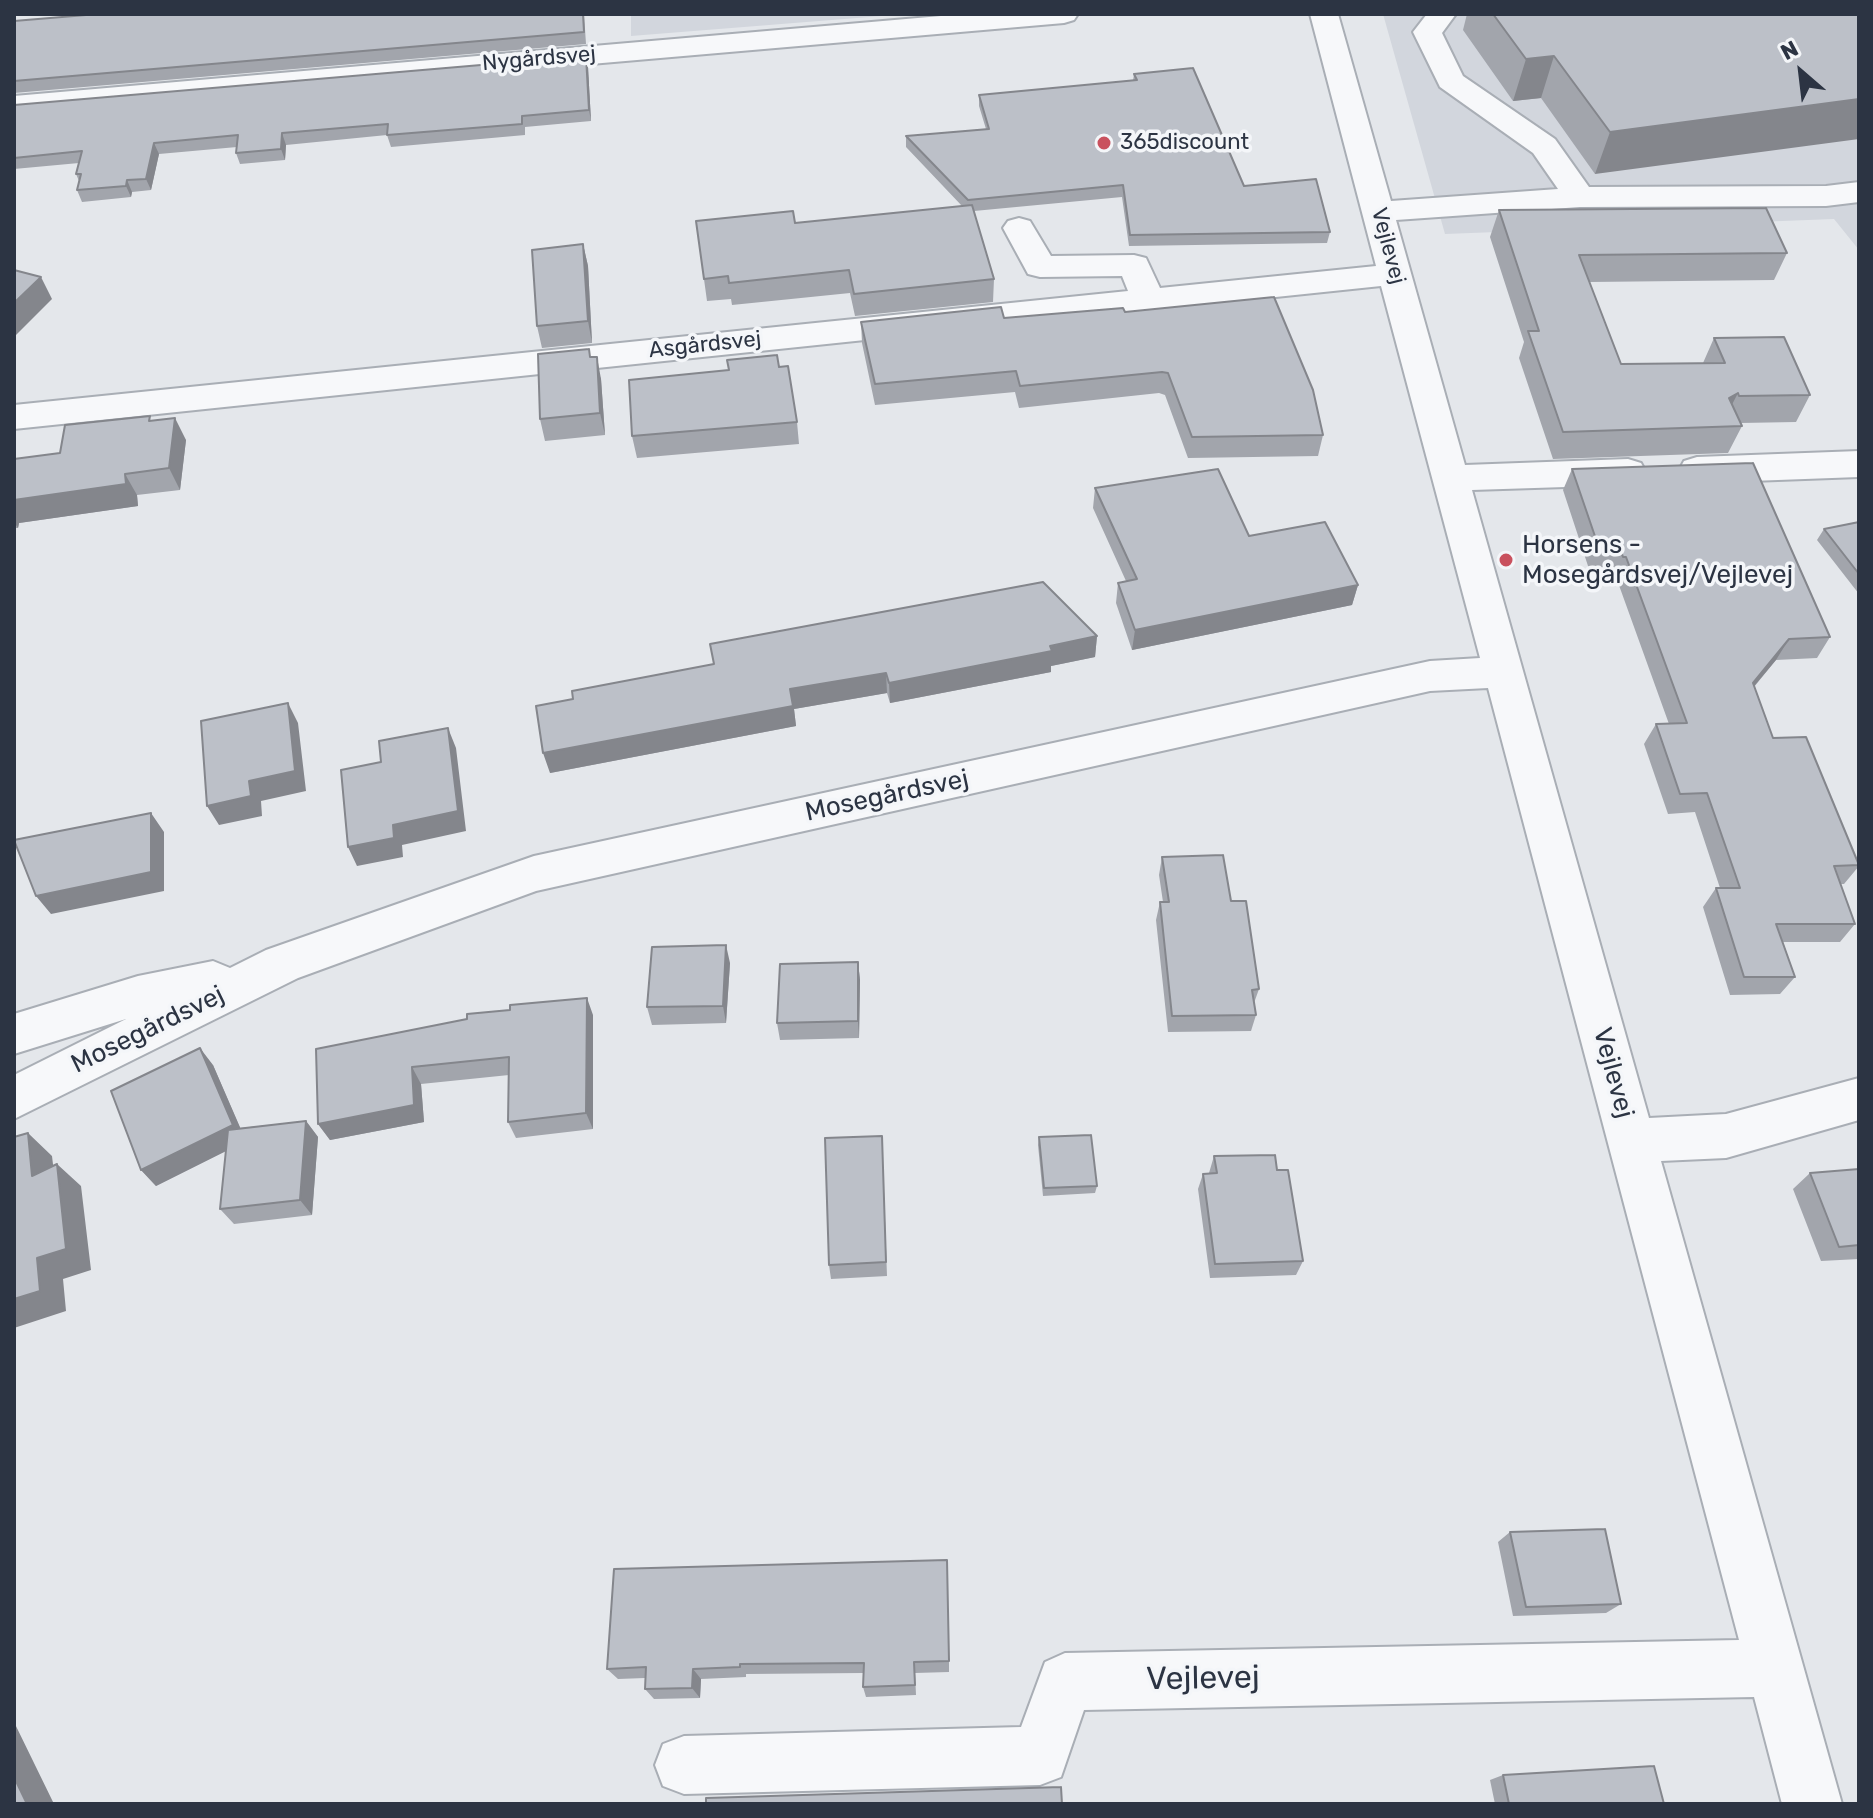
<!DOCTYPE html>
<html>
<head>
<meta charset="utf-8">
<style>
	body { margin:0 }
	#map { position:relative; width:1873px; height:1818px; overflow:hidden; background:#e4e7eb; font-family:Rubik,sans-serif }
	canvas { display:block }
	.frame { position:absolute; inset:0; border:16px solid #2c3443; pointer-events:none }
	.north { position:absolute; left:1761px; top:32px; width:80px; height:80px; -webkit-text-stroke:6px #f4f6f9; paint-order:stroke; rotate:332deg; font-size:22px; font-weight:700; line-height:32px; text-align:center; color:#2c3443 }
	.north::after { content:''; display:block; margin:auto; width:28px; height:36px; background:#2c3443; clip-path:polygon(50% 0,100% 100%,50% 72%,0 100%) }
</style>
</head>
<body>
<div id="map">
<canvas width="1873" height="1818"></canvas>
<div class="frame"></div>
<div class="north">N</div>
</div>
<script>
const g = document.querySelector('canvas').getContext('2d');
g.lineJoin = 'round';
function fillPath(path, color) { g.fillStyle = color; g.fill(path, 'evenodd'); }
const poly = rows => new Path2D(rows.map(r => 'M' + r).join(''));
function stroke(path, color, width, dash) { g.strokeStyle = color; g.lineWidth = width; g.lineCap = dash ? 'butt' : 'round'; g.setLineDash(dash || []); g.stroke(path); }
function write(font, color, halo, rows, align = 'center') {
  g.font = font + ' Rubik,sans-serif'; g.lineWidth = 7; g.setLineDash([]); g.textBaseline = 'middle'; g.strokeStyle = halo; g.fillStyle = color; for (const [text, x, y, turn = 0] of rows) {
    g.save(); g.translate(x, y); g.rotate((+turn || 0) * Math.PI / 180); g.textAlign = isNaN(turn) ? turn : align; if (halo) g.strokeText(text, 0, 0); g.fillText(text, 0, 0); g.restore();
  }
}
fillPath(poly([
	[631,14,907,14,631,36],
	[1383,14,1859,14,1859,250,1834,219,1445,234]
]), '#d2d6dd');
const minor = poly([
	[964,14,1078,14,1074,20,1064,23,14,114,14,96,964,14],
	[1310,14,1338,14,1391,201,1558,189,1533,153,1440,87,1413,32,1427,14,1456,14,1442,33,1463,76,1555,139,1589,187,1826,186,1859,182,1859,202,1826,206,1580,207,1396,220,1465,465,1628,459,1641,463,1646,472,1641,481,1628,485,1472,490,1649,1118,1726,1114,1859,1078,1859,1120,1726,1158,1661,1161,1842,1804,1782,1804,1754,1697,1084,1710,1061,1777,1040,1785,684,1794,663,1786,655,1765,663,1744,684,1736,1021,1727,1045,1662,1065,1653,1739,1640,1488,688,1430,691,536,891,298,978,14,1119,14,1075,126,1019,14,1054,14,1014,138,976,213,961,230,968,266,950,534,856,1430,661,1480,658,1381,286,14,429,14,405,1128,291,1122,276,1040,277,1028,274,1003,228,1008,221,1019,218,1030,221,1051,256,1134,255,1146,258,1160,288,1376,266,1310,14],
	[1859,451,1859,477,1697,483,1684,479,1679,470,1684,461,1697,457,1859,451]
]);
stroke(minor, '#a9aeb5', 4);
fillPath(minor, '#f7f8fa');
fillPath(poly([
	[584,14,586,44,14,93,14,21],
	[1467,14,1859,14,1595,174,1541,98,1513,101,1463,30],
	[586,56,588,67,591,121,525,127,525,135,391,147,387,135,286,145,285,160,240,164,236,153,237,147,159,154,151,190,132,192,131,197,82,202,77,190,79,181,76,174,79,163,14,169,14,105],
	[1134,74,1244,186,1330,232,1327,243,1129,246,1122,197,974,211,994,279,993,302,855,316,850,293,732,305,731,299,707,301,696,221,795,223,962,206,906,147,906,136,986,129,979,106,979,95,1133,81],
	[1499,210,1787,253,1774,280,1589,282,1621,364,1703,363,1714,338,1810,395,1796,422,1740,423,1742,426,1728,453,1553,459,1519,358,1524,342,1490,237],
	[583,244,588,266,592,343,542,348,537,326],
	[1125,312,1323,435,1318,456,1188,458,1165,395,1159,393,1019,408,1015,392,875,405,862,343,861,322,1004,318],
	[591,357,601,379,605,435,545,441,540,419],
	[779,367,797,422,799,444,637,458,632,436],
	[152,421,186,440,180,490,137,495,138,506,19,523,18,528,14,528,14,459,60,453],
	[1572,469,1830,637,1817,658,1776,660,1754,687,1773,738,1859,866,1844,884,1840,884,1855,924,1840,942,1783,942,1795,977,1780,994,1730,995,1703,907,1716,888,1720,888,1695,812,1668,814,1644,744,1656,724,1669,724,1616,577,1613,577,1610,569,1589,569,1563,490],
	[1095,488,1249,536,1358,585,1352,605,1132,650,1116,603,1118,583,1126,581,1093,508],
	[1859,522,1859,594,1817,540,1824,529],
	[1097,636,1095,657,1051,666,1051,672,890,703,887,693,794,709,796,726,550,773,573,699],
	[1162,857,1231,901,1259,989,1254,1003,1256,1015,1251,1031,1168,1032,1156,920,1160,902,1163,902,1159,875],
	[858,962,860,980,859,1038,780,1040,777,1023],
	[730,963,726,1023,652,1025,647,1007],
	[593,1015,593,1129,516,1138,508,1122,509,1075,421,1084,424,1122,330,1140,318,1124,316,1049],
	[213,1065,240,1128,306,1121,318,1137,312,1215,234,1224,220,1209,226,1151,156,1186,141,1170],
	[882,1136,887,1276,831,1279,829,1265],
	[1039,1137,1097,1186,1095,1193,1043,1196,1038,1145],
	[1214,1156,1277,1170,1303,1261,1296,1275,1210,1278,1198,1189,1203,1174,1209,1173],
	[1859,1169,1859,1259,1821,1261,1793,1189,1810,1173],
	[1510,1532,1621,1604,1606,1613,1513,1616,1498,1542],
	[614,1569,949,1661,949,1672,915,1673,916,1695,866,1697,863,1687,863,1673,746,1674,746,1677,701,1679,700,1698,654,1699,645,1689,645,1678,618,1679,607,1669],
	[1503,1775,1664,1804,1495,1804,1490,1780]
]), '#a2a5ac');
fillPath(poly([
	[586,56,588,67,591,121,589,110],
	[1554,56,1541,98,1513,101,1526,59],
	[1859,99,1859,139,1595,174,1610,132],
	[282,133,286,145,285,160,281,149],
	[154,143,159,154,151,190,146,179],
	[127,180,132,192,131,197,126,186],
	[583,244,588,266,592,343,588,321],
	[41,277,52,299,16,335,14,330,14,303],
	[597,357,601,379,605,435,600,413],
	[1738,393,1724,420,1729,398],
	[175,418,186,440,180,490,169,468],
	[125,474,137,495,138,506,19,523,18,528,14,522,14,500],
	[1358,585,1352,605,1132,650,1135,630],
	[1097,636,1095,657,1051,666,1051,672,890,703,889,683],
	[1789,639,1776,660,1740,703,1753,683],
	[886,673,887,693,794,709,796,726,550,773,543,753,790,689],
	[288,703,298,723,306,791,261,801,262,816,219,825,207,806,249,781],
	[448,728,456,748,466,831,402,845,403,857,357,866,348,847,393,825],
	[151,813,164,832,164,891,51,914,36,896],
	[726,945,730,963,726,1023,723,1006],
	[858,962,860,980,859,1038,858,1021],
	[587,998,593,1015,593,1129,586,1113],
	[200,1048,213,1065,246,1141,156,1186,141,1170],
	[412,1067,421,1084,424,1122,330,1140,318,1124],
	[306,1121,318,1137,312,1215,300,1200],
	[28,1133,52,1156,57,1198,32,1176],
	[57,1164,81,1186,91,1270,63,1279,66,1311,14,1328,14,1299,37,1258],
	[693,1669,701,1679,700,1698,692,1688],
	[14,1722,54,1804,27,1804,14,1777]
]), '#84868c');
const building = poly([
	[98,14,583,14,584,32,14,81,14,21,98,14],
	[1493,14,1859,14,1859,99,1610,132,1554,56,1526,59,1493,14],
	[586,56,589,110,522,116,522,124,387,135,388,124,282,133,281,149,236,153,238,135,154,143,146,179,127,180,126,186,77,190,81,174,76,174,82,151,14,158,14,105,586,56],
	[1193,68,1244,186,1316,179,1330,232,1130,235,1123,185,968,200,906,136,989,129,979,95,1137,80,1134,74,1193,68],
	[972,205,994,279,854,294,849,270,729,283,728,276,704,279,696,221,793,211,795,223,972,205],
	[1766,208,1787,253,1579,255,1621,364,1725,363,1714,338,1784,337,1810,395,1739,396,1738,393,1729,398,1742,426,1563,432,1528,331,1539,331,1499,210,1766,208],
	[583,244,588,321,537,326,532,250,583,244],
	[14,270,41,277,14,303,14,270],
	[1274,297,1313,390,1323,435,1192,437,1168,373,1162,372,1020,386,1016,371,875,384,861,322,1001,307,1004,318,1123,308,1125,312,1274,297],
	[589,349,590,357,597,357,600,413,540,419,538,354,589,349],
	[777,355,779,367,788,366,797,422,632,436,629,380,729,370,727,360,777,355],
	[150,416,149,421,175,418,169,468,125,474,126,484,14,500,14,459,60,453,65,425,150,416],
	[1753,463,1830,637,1789,639,1753,683,1773,738,1806,737,1859,865,1834,866,1855,924,1776,924,1795,977,1744,977,1716,888,1740,888,1707,793,1680,794,1656,724,1687,723,1626,557,1623,557,1620,548,1599,548,1572,469,1753,463],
	[1218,469,1249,536,1325,522,1358,585,1135,630,1118,583,1137,579,1095,488,1218,469],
	[1859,522,1859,574,1824,529,1859,522],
	[1043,582,1097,636,1050,646,1052,651,889,683,886,673,790,689,793,706,543,753,536,706,573,699,572,691,714,664,710,644,1043,582],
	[288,703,295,771,249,781,251,796,207,806,201,721,288,703],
	[448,728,458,811,393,825,394,838,348,847,341,770,381,762,379,741,448,728],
	[151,813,151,872,36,896,14,840,151,813],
	[1223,855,1231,901,1246,901,1259,989,1252,990,1256,1015,1172,1016,1160,902,1169,902,1162,857,1223,855],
	[726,945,723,1006,647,1007,652,947,726,945],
	[858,962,858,1021,777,1023,780,964,858,962],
	[587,998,586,1113,508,1122,509,1057,412,1067,414,1105,318,1124,316,1049,467,1019,467,1014,510,1010,510,1005,587,998],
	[200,1048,233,1125,141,1170,111,1091,200,1048],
	[306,1121,300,1200,220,1209,228,1130,306,1121],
	[28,1133,32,1176,57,1164,66,1249,37,1258,40,1291,14,1299,14,1137,28,1133],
	[1091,1135,1097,1186,1044,1188,1039,1137,1091,1135],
	[882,1136,886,1262,829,1265,825,1138,882,1136],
	[1275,1155,1277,1170,1288,1170,1303,1261,1215,1264,1203,1174,1217,1173,1214,1156,1275,1155],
	[1859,1169,1859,1245,1839,1247,1810,1173,1859,1169],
	[1605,1529,1621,1604,1526,1607,1510,1532,1605,1529],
	[947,1560,949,1661,914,1662,915,1685,863,1687,864,1663,740,1664,740,1667,693,1669,692,1688,645,1689,646,1667,607,1669,614,1569,947,1560],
	[1654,1766,1664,1804,1509,1804,1503,1775,1654,1766],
	[14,1777,27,1804,14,1804,14,1777],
	[1061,1787,1062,1804,706,1804,706,1798,1061,1787]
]);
fillPath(building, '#bcc0c8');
stroke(building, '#84868c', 2);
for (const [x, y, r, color] of [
	[1104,143,8,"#c9515e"],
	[1506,560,8,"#c9515e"]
]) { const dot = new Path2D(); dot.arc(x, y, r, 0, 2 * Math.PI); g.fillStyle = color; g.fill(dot); stroke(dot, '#f4f6f9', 3); }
write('22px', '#2c3443', '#f4f6f9', [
	["Nygårdsvej",539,59,-5],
	["Vejlevej",1388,246,75],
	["Asgårdsvej",705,345,-6]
]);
write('22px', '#2c3443', '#f4f6f9', [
	["365discount",1120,143]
], 'left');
write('26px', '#2c3443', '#f4f6f9', [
	["Horsens -",1522,545],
	["Mosegårdsvej/Vejlevej",1522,575]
], 'left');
write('26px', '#2c3443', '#f4f6f9', [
	["Mosegårdsvej",887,796,-12],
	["Mosegårdsvej",148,1030,-26],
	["Vejlevej",1613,1073,75]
]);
write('32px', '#2c3443', '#f4f6f9', [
	["Vejlevej",1203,1679,-1]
]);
</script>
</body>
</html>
